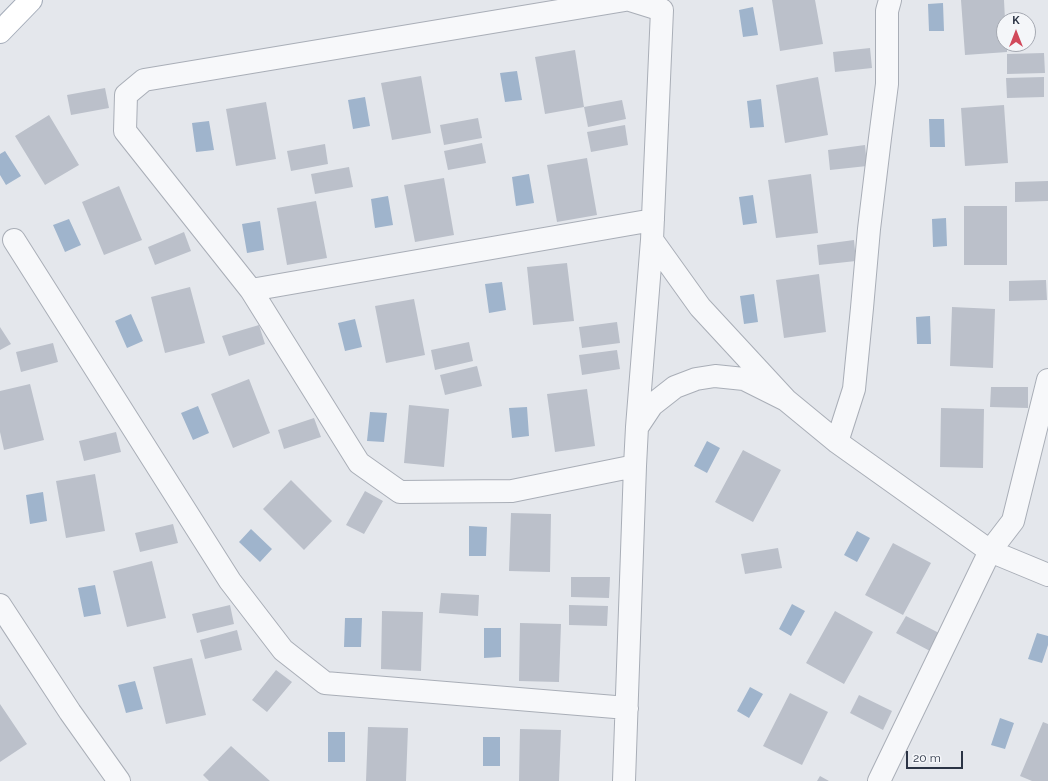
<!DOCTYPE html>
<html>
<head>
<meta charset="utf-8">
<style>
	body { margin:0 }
	#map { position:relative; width:1048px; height:781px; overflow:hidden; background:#e4e7ec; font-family:Raleway,sans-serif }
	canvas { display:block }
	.north { position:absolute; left:996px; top:12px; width:40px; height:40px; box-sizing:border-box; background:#f4f6f9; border:1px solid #a4a8b1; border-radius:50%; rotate:0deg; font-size:11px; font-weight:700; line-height:16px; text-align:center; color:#2b3445 }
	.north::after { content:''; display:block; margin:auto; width:14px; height:18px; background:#d1495b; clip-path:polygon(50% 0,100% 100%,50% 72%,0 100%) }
	.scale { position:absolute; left:906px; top:751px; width:57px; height:18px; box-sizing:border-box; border:2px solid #2b3445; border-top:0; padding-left:5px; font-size:12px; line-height:14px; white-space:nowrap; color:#2b3445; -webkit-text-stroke:3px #f4f6f9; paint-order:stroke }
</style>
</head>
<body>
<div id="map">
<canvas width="1048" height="781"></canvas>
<div class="north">K</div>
<div class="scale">20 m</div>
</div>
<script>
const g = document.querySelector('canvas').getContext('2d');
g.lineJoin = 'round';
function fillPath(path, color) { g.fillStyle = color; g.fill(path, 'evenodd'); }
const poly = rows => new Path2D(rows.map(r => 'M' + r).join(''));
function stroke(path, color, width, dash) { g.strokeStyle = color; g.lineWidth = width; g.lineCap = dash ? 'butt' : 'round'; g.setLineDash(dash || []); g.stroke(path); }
fillPath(poly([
	[943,3,944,31,929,31,928,4],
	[753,7,758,35,743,37,739,10],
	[517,71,522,100,505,102,500,73],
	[365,97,370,126,353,129,348,100],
	[761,99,764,127,750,128,747,101],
	[929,119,944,119,945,147,930,147],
	[209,121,214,150,196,152,192,123],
	[5,151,21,176,6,185,0,175,0,154],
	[529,174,534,203,516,206,512,177],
	[753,195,757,223,743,225,739,197],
	[388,196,393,225,375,228,371,199],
	[946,218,947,246,933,247,932,219],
	[69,219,81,245,65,252,53,225],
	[260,221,264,250,247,253,242,224],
	[502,282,506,310,489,313,485,284],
	[754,294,758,322,744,324,740,296],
	[131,314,143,341,127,348,115,321],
	[930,316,931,344,917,344,916,317],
	[355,319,362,347,345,351,338,323],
	[198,406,209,433,193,440,181,413],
	[527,407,529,436,512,438,509,408],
	[370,412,387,413,384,442,367,441],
	[707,441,720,448,707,473,694,466],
	[43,492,47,521,30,524,26,495],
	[469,526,487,527,486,556,469,556],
	[251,529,272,549,260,562,239,542],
	[857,531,870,538,857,562,844,555],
	[95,585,101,614,84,617,78,588],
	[792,604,805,611,791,636,779,629],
	[345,618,362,618,361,647,344,647],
	[484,628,501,628,501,657,484,658],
	[1037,633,1048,636,1048,645,1042,663,1028,659],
	[135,681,143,709,126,713,118,685],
	[750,687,763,694,749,718,737,711],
	[1000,718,1014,723,1005,749,991,745],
	[328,732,345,732,345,762,328,762],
	[483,737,500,737,500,766,483,766]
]), '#9fb4cc');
fillPath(poly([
	[772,0,815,0,823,44,780,51],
	[961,0,1004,0,1005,20,1004,20,1004,44,1007,44,1007,52,965,55],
	[870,48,872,68,835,72,833,52],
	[575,50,584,107,545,114,535,57],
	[1044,53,1045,73,1007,74,1007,54],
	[421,76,431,133,392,140,381,83],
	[818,77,828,135,785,143,776,85],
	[1044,77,1044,97,1007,98,1006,78],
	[105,88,109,108,71,115,67,95],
	[622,100,626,119,588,127,584,107],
	[266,102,276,159,236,166,226,109],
	[1004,105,1008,163,965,166,961,108],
	[49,115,79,165,45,185,15,136],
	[478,118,482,138,444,145,440,125],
	[625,125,628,145,591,152,587,132],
	[482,143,486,163,448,170,444,151],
	[325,144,328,164,291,171,287,151],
	[865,145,867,166,830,170,828,150],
	[587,158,597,215,557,222,547,165],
	[349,167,353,187,315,194,311,174],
	[811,174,818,233,776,238,768,180],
	[444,178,454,235,415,242,404,185],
	[1048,181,1048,201,1015,202,1015,182],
	[119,186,142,240,104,255,82,202],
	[316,201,327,258,287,265,277,208],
	[964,206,1007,206,1007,265,964,265],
	[184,232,191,251,155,265,148,247],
	[854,240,856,261,819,265,817,245],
	[567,263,574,321,533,325,527,267],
	[819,274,826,332,784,338,776,280],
	[1046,280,1047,300,1009,301,1009,281],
	[190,287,205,343,165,353,151,297],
	[414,299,425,355,386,363,375,306],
	[952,307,995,309,993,368,950,366],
	[617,322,620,343,582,348,579,327],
	[259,325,265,344,229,356,222,336],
	[0,327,11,344,0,350],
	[469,342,473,361,435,370,431,350],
	[53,343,58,362,21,372,16,352],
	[617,350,620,369,582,375,579,355],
	[477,366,482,386,445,395,440,375],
	[249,379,270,433,233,448,211,394],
	[30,384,44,440,4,450,0,432,0,391],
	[991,387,1028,387,1028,408,990,407],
	[587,389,595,446,555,452,547,394],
	[409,405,449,409,444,467,404,463],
	[941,408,984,409,983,468,940,467],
	[314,418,321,437,284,449,278,430],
	[116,432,121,452,84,461,79,441],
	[743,450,781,470,753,522,715,502],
	[95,474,105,531,66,538,56,481],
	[291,480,332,521,304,550,263,509],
	[365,491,383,501,364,534,346,525],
	[511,513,551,514,550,572,509,571],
	[173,524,178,543,140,552,135,533],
	[893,543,931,563,903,615,865,595],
	[778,548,782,568,745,574,741,554],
	[152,561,166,618,127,627,113,571],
	[571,577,610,577,609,598,571,597],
	[441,593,479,595,478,616,439,613],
	[230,605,234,624,197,633,192,614],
	[569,605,608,606,607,626,569,625],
	[382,611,423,612,421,671,381,669],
	[835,611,873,632,844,684,806,663],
	[906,616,939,633,930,651,896,633],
	[520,623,561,624,559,682,519,681],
	[237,630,242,650,205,659,200,640],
	[192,658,206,715,166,724,153,667],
	[276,670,292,682,267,712,252,700],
	[790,693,828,712,802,765,763,746],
	[859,695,892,711,883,730,850,713],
	[0,704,27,744,0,762],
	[1043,722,1048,724,1048,781,1032,781,1020,776],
	[368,727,408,728,406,781,366,781],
	[520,729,561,730,559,781,519,781],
	[231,746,270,781,209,781,203,775],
	[820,776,829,781,817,781]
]), '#bbc0ca');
const minor = poly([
	[625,0,144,80,126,95,125,131,251,290,359,463,400,492,512,491,635,466],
	[14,240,230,581,283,650,325,683,627,708],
	[251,290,653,220],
	[786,400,837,442,990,551,1048,575],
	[638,426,652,405,675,387,696,379,715,376,744,379,786,400,700,307,652,240],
	[837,442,854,389,862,308,869,229,880,138,887,84,887,11,890,0],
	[0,605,70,712,119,781],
	[624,781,635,466,637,427,652,240,662,10,630,0],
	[879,781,990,551,1013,521,1048,380]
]);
const major = poly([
	[0,32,31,0]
]);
stroke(minor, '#a9aeb7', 24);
stroke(major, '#a3abb8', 24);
stroke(minor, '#f7f8fa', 22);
stroke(major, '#fff', 22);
</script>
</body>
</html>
